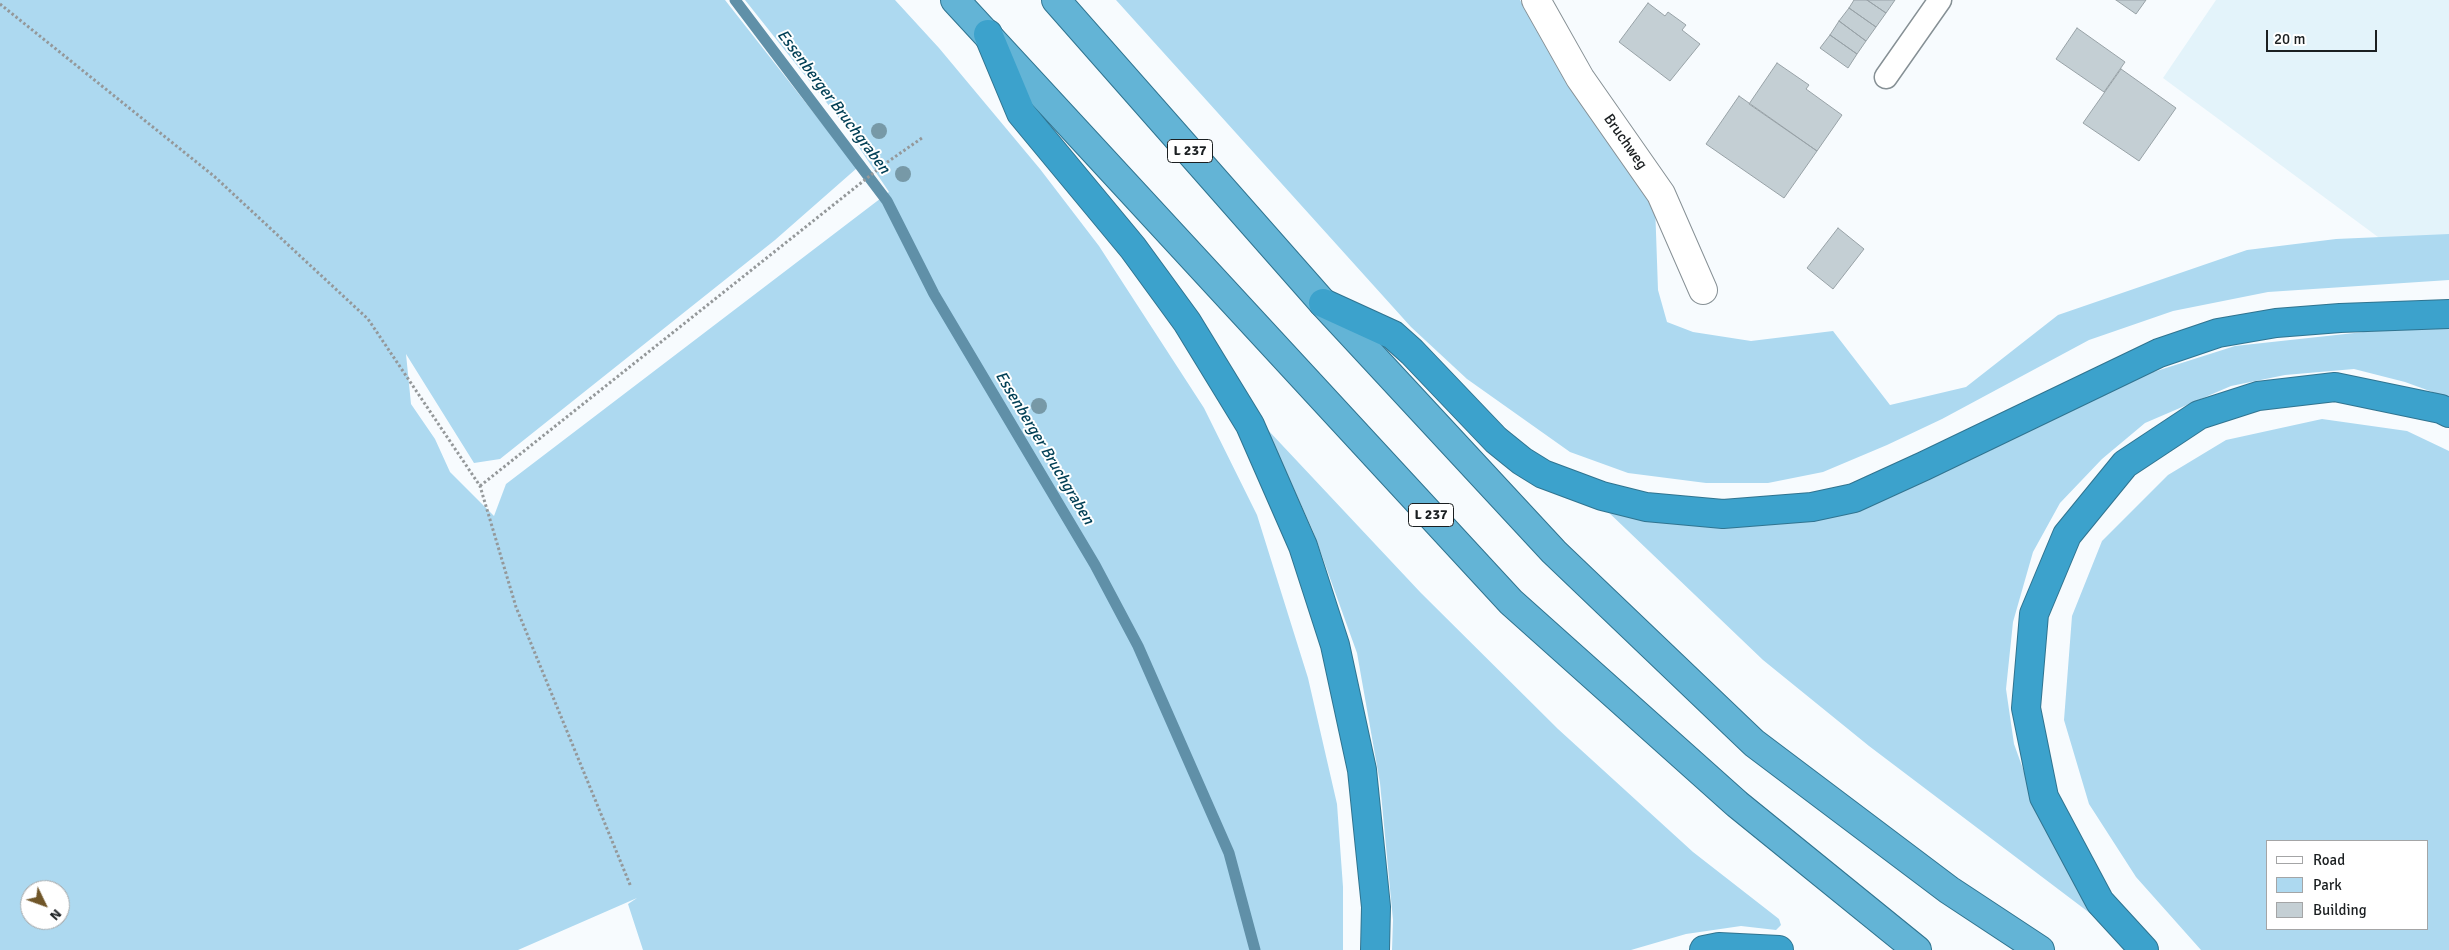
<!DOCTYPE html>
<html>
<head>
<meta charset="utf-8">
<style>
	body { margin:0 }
	#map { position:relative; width:2449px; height:950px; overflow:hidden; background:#f7fbfe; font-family:Signika,sans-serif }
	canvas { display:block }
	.legend { position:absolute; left:2266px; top:840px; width:162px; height:90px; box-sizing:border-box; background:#fff; border:1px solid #a4a5a6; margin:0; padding:6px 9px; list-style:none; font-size:15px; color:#1b1f21 }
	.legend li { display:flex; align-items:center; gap:10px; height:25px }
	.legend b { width:25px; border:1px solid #a4a5a6 }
	.north { position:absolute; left:20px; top:880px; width:50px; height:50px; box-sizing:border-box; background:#fff; border:1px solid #a4a5a6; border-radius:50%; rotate:132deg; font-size:14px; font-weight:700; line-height:20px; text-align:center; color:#1b1f21 }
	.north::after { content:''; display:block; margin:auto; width:18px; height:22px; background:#705628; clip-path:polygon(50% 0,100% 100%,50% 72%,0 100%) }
	.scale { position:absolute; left:2266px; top:30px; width:111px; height:22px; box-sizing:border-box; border:2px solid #1b1f21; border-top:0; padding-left:6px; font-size:15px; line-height:18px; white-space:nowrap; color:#1b1f21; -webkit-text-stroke:4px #fff; paint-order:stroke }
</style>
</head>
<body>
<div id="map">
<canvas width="2449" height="950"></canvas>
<ul class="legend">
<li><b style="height:6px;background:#fff"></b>Road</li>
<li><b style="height:14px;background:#add9f0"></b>Park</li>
<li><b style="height:14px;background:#c4cfd4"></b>Building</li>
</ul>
<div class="north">N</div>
<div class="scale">20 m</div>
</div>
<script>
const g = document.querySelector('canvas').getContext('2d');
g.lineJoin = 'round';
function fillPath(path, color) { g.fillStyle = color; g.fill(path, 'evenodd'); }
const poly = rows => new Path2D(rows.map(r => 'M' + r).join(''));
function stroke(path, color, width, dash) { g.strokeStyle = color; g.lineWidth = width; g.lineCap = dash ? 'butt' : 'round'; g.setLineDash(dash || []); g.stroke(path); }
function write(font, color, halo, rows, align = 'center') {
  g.font = font + ' Signika,sans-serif'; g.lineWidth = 4; g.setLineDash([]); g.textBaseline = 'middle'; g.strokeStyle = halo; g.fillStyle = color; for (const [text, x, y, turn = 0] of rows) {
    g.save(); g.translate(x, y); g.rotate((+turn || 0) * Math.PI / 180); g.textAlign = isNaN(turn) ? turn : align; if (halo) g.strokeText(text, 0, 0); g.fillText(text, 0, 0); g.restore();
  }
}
fillPath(poly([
	[2216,0,2449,0,2449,237,2378,237,2163,78]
]), '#e3f3fa');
fillPath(poly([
	[0,0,725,0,857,168,775,240,500,459,474,463,406,354,411,404,435,439,450,472,494,516,506,484,889,192,842,122,745,0,895,0,939,48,1040,169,1099,246,1204,408,1257,515,1308,678,1337,804,1343,887,1343,950,643,950,628,904,637,898,518,950,0,950],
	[30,890,60,890,60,920,30,920],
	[1116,0,1520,0,1575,93,1655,204,1658,290,1667,322,1693,332,1751,341,1833,331,1890,405,1966,387,2058,315,2247,250,2336,239,2449,234,2449,280,2268,292,2173,311,2089,340,1942,419,1887,445,1823,472,1768,483,1706,483,1628,473,1570,452,1467,379,1411,327],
	[2449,327,2449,398,2405,382,2354,369,2285,375,2231,386,2145,423,2102,459,2060,503,2033,552,2013,622,2006,689,2014,744,2039,813,2065,867,2095,917,1869,746,1763,660,1604,508,1750,524,2125,381,2235,346,2382,330],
	[2322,419,2407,431,2449,451,2449,950,2201,950,2136,877,2089,804,2064,720,2072,616,2102,541,2168,475,2226,440],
	[2268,841,2428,841,2428,929,2268,929],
	[1267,429,1421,593,1558,729,1693,852,1779,919,1781,925,1776,930,1741,926,1686,934,1631,950,1392,950,1393,920,1380,783,1357,653,1313,531]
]), '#add9f0');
stroke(poly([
	[735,0,887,201,934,294,1095,565,1138,646,1229,853,1255,950]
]), '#6090a8', 11);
const building = poly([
	[1854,0,1867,0,1886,13,1876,27,1849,8,1854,0],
	[1867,0,1895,0,1886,13,1867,0],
	[2116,0,2146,0,2136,14,2116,0],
	[1648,3,1665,16,1668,12,1686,25,1682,30,1700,44,1670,81,1619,42,1648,3],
	[1849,8,1876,27,1866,41,1839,21,1849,8],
	[1839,21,1866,41,1857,54,1830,35,1839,21],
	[2077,28,2125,62,2104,92,2056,59,2077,28],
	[1830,35,1857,54,1848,68,1820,48,1830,35],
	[1777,63,1809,85,1806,89,1842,115,1817,151,1749,104,1777,63],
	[2121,69,2176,108,2139,161,2083,123,2121,69],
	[1739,96,1817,151,1784,198,1706,144,1739,96],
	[1838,228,1864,249,1833,289,1807,268,1838,228]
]);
fillPath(building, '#c4cfd4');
stroke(building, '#98a2a7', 1);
const service = poly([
	[1886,77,1940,0]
]);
const minor = poly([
	[1536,0,1580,78,1661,194,1703,290]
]);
const trunk = poly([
	[955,0,1511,602,1737,804,1917,950],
	[1056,0,1323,303,1554,552,1754,743,1949,890,2040,950]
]);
const motorway = poly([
	[988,34,1021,113,1133,248,1187,322,1250,425,1303,546,1335,645,1362,770,1376,907,1375,950],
	[1323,303,1393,335,1412,352,1496,440,1522,461,1543,474,1602,496,1646,507,1723,514,1812,507,1854,498,1924,466,2159,353,2218,333,2276,323,2340,318,2449,314],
	[1704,950,1719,947,1779,950],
	[2144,950,2100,902,2044,797,2026,708,2034,614,2067,535,2125,464,2199,415,2258,396,2335,387,2441,409,2449,413]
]);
stroke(service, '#869095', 25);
stroke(minor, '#869095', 30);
stroke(trunk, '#307490', 30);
stroke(motorway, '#307490', 30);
stroke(poly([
	[0,4,215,177,368,319,480,486,516,607,631,887],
	[480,486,886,163,922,138]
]), '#94989a', 3, [2.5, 2.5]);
stroke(service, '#fff', 22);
stroke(minor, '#fff', 28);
stroke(trunk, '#63b4d6', 28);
stroke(motorway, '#3ca2cc', 28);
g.fillStyle = '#7799a7';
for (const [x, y] of [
	[879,131],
	[903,174],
	[1039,406]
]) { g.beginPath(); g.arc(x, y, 8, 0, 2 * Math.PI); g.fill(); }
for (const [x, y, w] of [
	[1190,151,45],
	[1431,515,45]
]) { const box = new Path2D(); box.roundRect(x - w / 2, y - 11.5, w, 23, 4); g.fillStyle = '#fff'; g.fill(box); stroke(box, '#1b1f21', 1); }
write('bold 14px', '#1b1f21', null, [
	["L 237",1190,151],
	["L 237",1431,515]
]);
write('15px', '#1b1f21', '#fff', [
	["Bruchweg",1625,142,55]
]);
write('italic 16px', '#013f55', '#fff', [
	["Essenberger Bruchgraben",833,102,53],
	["Essenberger Bruchgraben",1044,448,59]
]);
</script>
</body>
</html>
